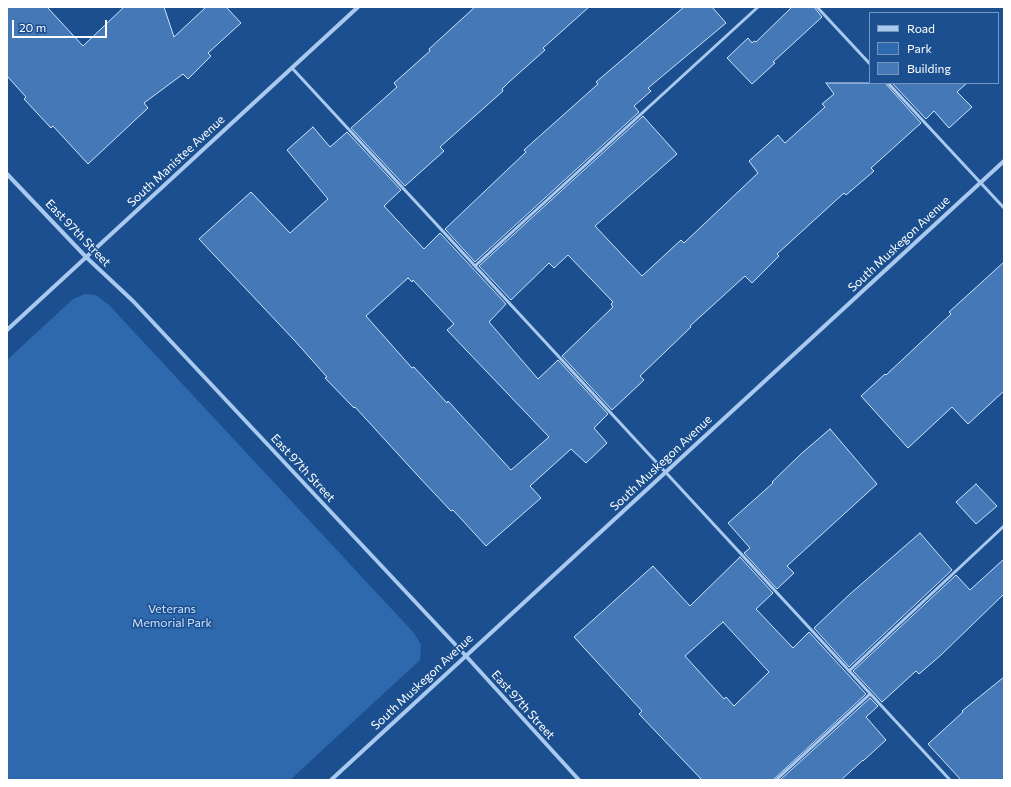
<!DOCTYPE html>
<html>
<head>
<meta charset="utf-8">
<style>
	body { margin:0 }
	#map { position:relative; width:1011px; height:787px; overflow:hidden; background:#1b4f8f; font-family:Commissioner,sans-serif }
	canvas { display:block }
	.frame { position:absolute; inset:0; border:8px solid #fff; pointer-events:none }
	.legend { position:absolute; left:869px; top:12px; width:130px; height:72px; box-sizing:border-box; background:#1b4f8f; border:1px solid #7695bc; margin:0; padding:5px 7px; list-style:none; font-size:12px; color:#fff }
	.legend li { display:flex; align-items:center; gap:8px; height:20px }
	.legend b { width:20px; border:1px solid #7695bc }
	.scale { position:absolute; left:12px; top:20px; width:95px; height:18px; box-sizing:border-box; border:2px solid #fff; border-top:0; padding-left:5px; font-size:12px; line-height:14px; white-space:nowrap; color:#fff; -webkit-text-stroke:3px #1b4f8f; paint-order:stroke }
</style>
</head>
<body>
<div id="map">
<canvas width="1011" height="787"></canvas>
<div class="frame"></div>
<ul class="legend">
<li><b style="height:5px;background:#a9c9ee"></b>Road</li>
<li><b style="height:11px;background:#2e69ad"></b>Park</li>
<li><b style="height:11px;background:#4478b7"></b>Building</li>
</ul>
<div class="scale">20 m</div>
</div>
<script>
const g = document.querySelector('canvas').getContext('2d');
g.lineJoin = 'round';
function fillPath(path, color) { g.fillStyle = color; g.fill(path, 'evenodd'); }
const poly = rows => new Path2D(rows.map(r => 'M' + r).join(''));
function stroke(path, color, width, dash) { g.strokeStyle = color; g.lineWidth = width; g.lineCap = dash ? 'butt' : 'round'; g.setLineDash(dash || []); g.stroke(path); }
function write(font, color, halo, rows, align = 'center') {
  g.font = font + ' Commissioner,sans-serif'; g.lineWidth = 3; g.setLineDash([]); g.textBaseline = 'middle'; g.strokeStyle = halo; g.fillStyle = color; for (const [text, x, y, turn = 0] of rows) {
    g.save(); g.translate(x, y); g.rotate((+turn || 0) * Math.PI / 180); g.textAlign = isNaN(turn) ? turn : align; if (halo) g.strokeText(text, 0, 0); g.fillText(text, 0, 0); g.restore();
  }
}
fillPath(poly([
	[85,294,96,295,109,305,414,633,421,645,420,660,290,780,7,780,7,360,73,299]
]), '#2e69ad');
const building = poly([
	[7,7,47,7,83,46,124,7,164,7,174,37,206,7,226,7,241,23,208,53,211,56,188,79,183,74,144,103,148,108,88,164,53,126,51,128,24,99,26,97,7,76,7,7],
	[475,7,589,7,543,48,545,50,509,82,502,89,503,91,440,147,444,151,405,186,351,128,397,87,394,83,430,51,429,49,475,7],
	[684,7,712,7,726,23,648,88,651,91,634,106,639,112,475,262,445,229,526,152,524,150,598,84,596,82,684,7],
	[792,7,814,7,822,17,773,62,775,63,752,84,727,58,748,38,752,43,754,41,756,42,792,7],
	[826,83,885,83,921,123,871,168,874,171,846,195,844,193,777,254,779,256,752,283,745,276,690,326,691,327,640,376,644,380,612,410,562,356,613,307,611,304,613,302,568,255,554,268,549,263,511,300,479,266,643,116,677,154,595,226,642,276,681,240,684,243,758,173,749,161,778,135,785,143,825,107,822,104,834,94,826,83],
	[892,83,967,83,957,92,972,107,949,128,934,111,926,119,892,83],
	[313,127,330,147,347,132,401,190,384,206,424,249,440,233,506,304,489,322,538,379,558,360,608,414,594,428,607,443,586,463,571,449,530,486,541,498,486,546,453,510,451,511,419,477,355,407,354,408,325,378,327,377,295,341,199,239,251,192,290,233,328,199,287,150,313,127],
	[408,278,412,282,413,280,454,324,447,330,549,437,511,470,448,401,447,403,414,367,412,368,366,316,408,278],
	[1004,262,1004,391,968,424,952,407,908,448,861,396,885,374,886,375,951,314,949,312,1004,262],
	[830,429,877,484,787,566,794,573,777,589,744,553,750,548,728,523,773,483,772,482,802,453,830,429],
	[976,484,997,506,976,524,956,502,976,484],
	[920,533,952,570,849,667,814,628,850,594,920,533],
	[740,557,773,593,756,609,793,648,809,632,866,694,773,780,702,780,639,714,642,711,574,637,653,566,690,606,740,557],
	[723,622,769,672,734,706,726,697,724,699,685,656,723,622],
	[1004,559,1004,594,941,655,919,674,916,671,882,702,853,671,956,575,970,590,1004,559],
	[1004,677,1004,780,961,780,928,744,963,712,962,711,1004,677],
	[870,698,878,706,866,717,886,740,863,761,863,760,841,780,780,780,870,698]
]);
fillPath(building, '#4478b7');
stroke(building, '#cfe3fa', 1);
stroke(poly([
	[817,7,870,64],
	[292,68,950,780],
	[888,83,1004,208],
	[475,266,758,7],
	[849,671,1004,526],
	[776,780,870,694]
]), '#a9c9ee', 3);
stroke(poly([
	[7,174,86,257,133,301,466,656,579,780],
	[7,330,358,7],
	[331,780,1004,161]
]), '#a9c9ee', 4);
write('12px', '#fff', '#1b4f8f', [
	["South Manistee Avenue",176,161,-43],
	["East 97th Street",78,233,46],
	["South Muskegon Avenue",899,244,-43],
	["South Muskegon Avenue",661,463,-43],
	["East 97th Street",303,468,47],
	["South Muskegon Avenue",422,682,-43],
	["East 97th Street",523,705,48]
]);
write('12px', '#cfe3fa', '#1b4f8f', [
	["Veterans",172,609],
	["Memorial Park",172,623]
]);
</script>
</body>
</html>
